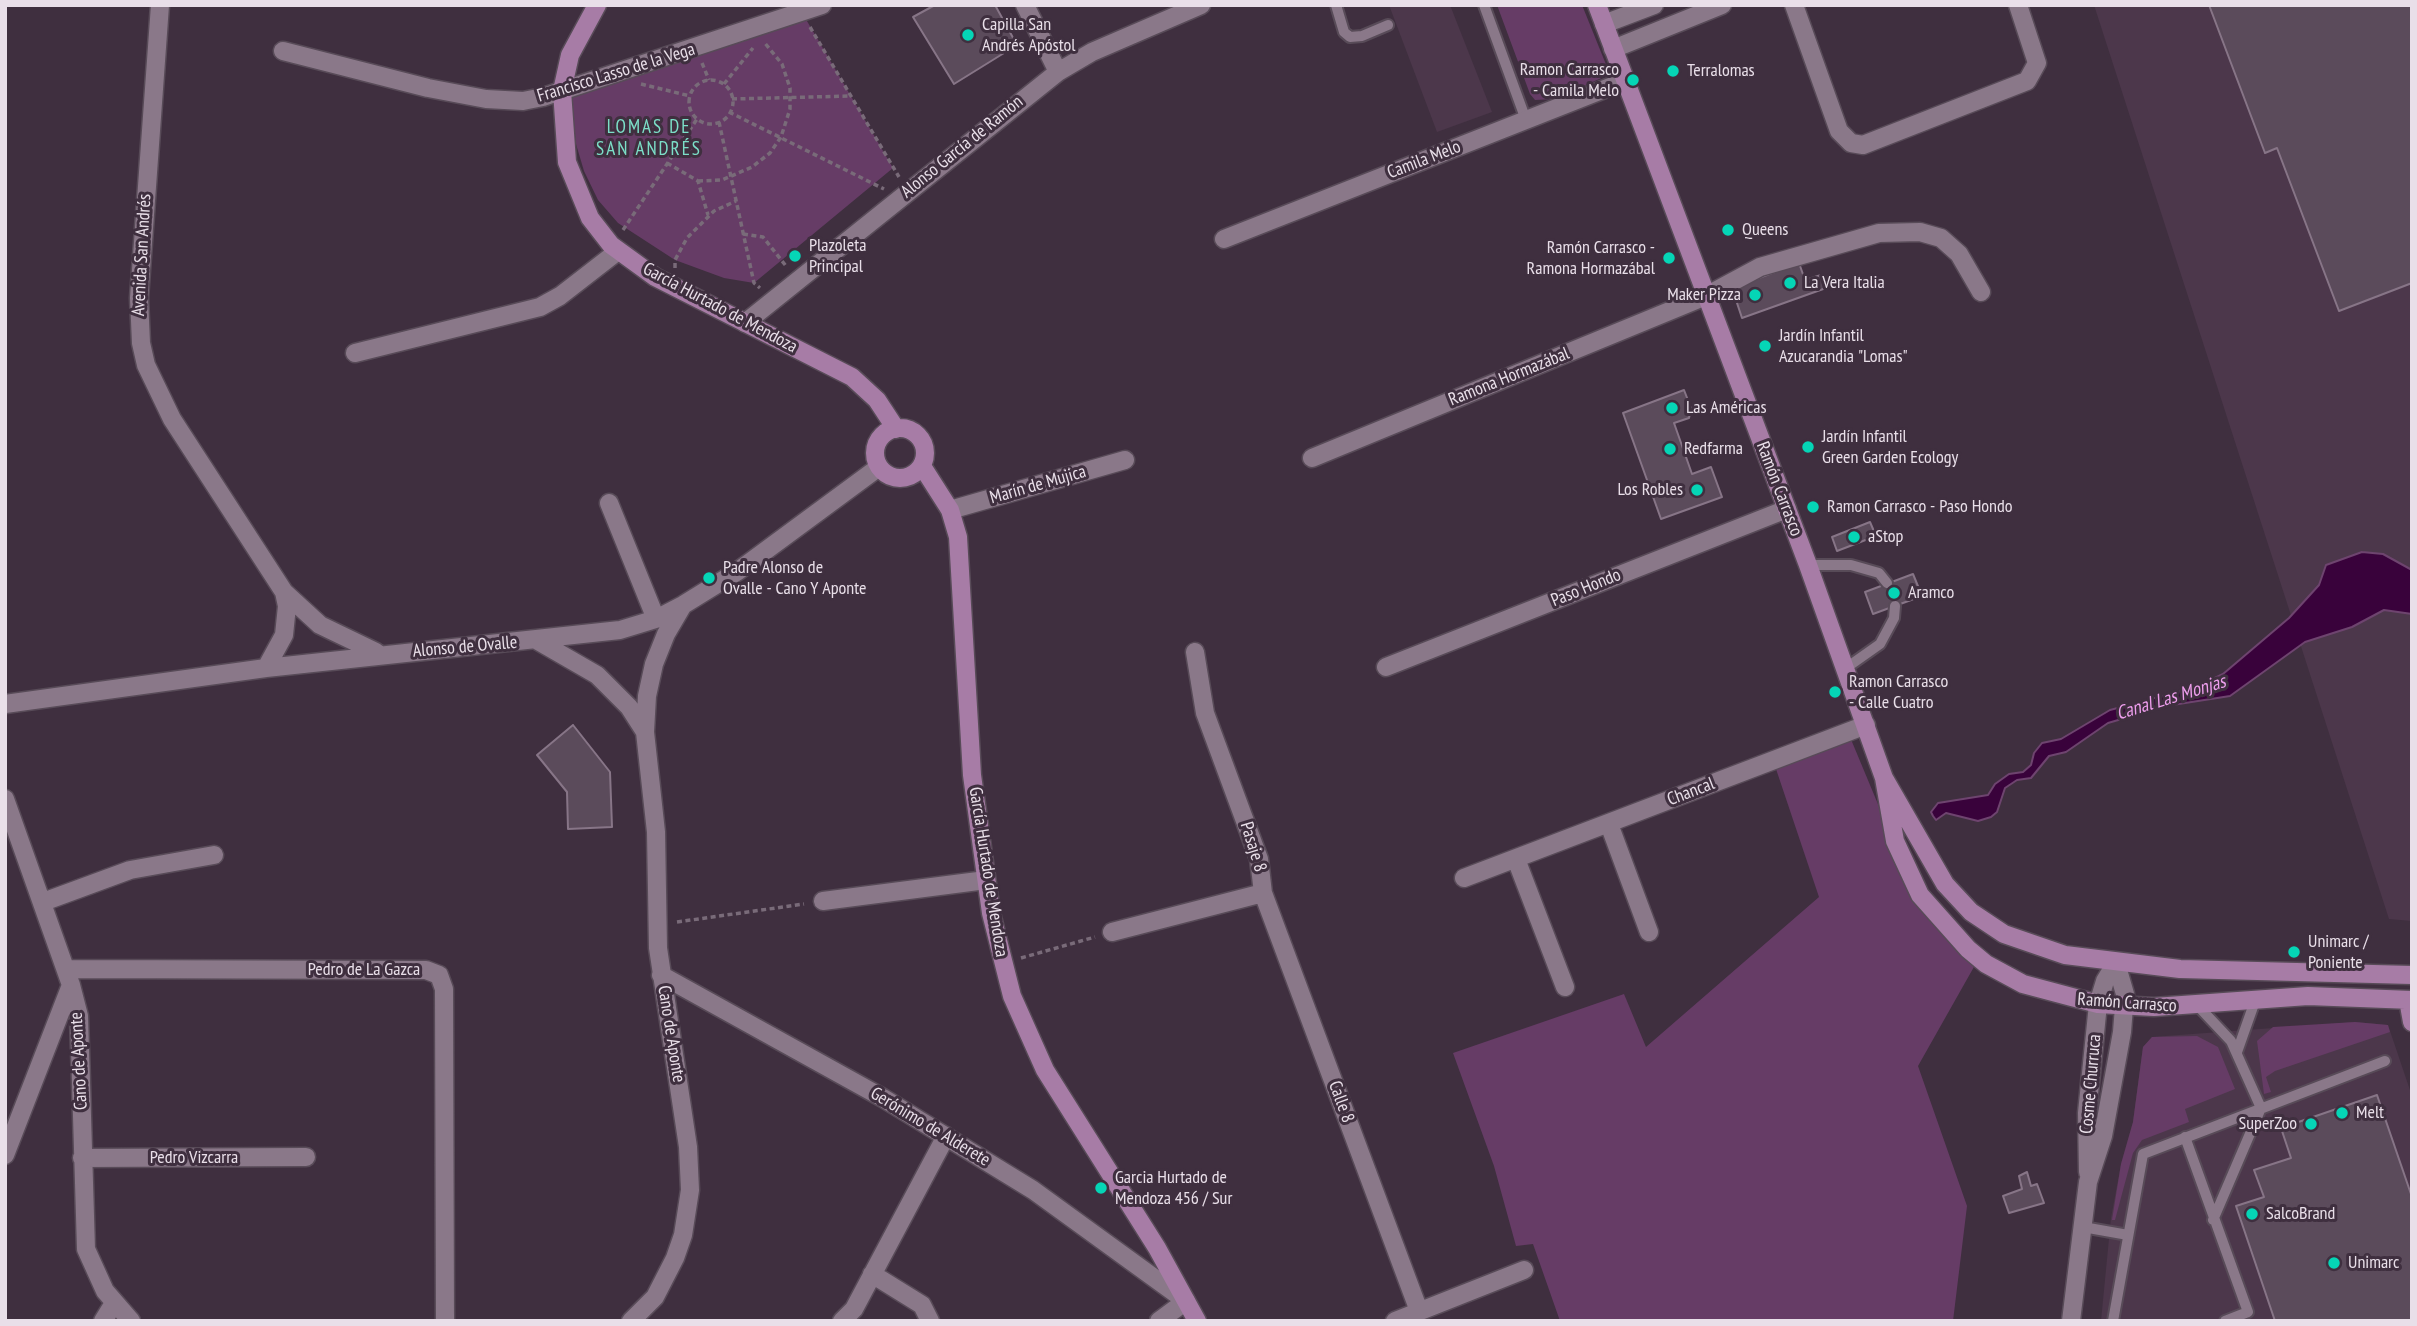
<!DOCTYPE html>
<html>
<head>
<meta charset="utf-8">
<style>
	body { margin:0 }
	#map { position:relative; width:2417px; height:1326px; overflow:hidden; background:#3f2f3f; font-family:"PT Sans Narrow",sans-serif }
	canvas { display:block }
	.frame { position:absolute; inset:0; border:7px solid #e9dfe9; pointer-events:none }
</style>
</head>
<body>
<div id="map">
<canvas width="2417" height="1326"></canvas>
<div class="frame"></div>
</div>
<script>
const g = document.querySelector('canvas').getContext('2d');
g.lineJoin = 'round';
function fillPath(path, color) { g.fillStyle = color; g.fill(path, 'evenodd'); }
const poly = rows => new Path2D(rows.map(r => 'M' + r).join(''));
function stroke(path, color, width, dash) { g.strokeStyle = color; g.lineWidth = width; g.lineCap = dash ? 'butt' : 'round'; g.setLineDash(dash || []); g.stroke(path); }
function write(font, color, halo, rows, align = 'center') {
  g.font = font + ' "PT Sans Narrow",sans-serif'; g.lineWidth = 6; g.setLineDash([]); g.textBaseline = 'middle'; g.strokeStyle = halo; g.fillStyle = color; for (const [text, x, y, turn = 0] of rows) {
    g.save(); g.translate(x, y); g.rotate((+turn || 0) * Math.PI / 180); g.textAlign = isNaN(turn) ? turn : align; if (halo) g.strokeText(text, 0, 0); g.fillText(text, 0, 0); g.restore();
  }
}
fillPath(poly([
	[1389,5,1450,5,1492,112,1437,132],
	[2094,5,2412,5,2412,921,2389,919],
	[2355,1022,2388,1025,2412,1096,2412,1321,2101,1321,2111,1218,2121,1164,2133,1122,2143,1047,2152,1037]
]), '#4c374b');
fillPath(poly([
	[1497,5,1582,5,1607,67,1606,76,1554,99,1535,100,1530,94],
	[804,16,893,168,754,283,724,278,675,260,618,223,598,200,584,171,576,144,571,92],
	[1850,737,1900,857,1979,958,1918,1066,1967,1206,1953,1321,1560,1321,1533,1244,1516,1246,1494,1166,1453,1053,1624,994,1646,1047,1819,897,1775,766],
	[2355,1022,2388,1025,2390,1032,2275,1071,2266,1077,2271,1092,2264,1094,2257,1041,2273,1027],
	[2197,1036,2218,1047,2235,1089,2185,1109,2189,1122,2142,1140,2133,1153,2115,1220,2112,1220,2121,1164,2133,1122,2143,1047,2152,1037]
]), '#663c66');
const water = poly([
	[2362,552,2383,554,2412,570,2412,614,2384,610,2352,627,2305,642,2230,696,2166,706,2108,723,2066,752,2049,756,2031,778,2017,780,2005,788,1997,812,1991,817,1978,821,1946,813,1936,820,1933,816,1931,812,1938,803,1988,795,1995,784,2009,774,2023,772,2031,765,2034,753,2042,743,2061,739,2110,710,2196,687,2223,674,2289,618,2319,585,2326,565,2362,552]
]);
fillPath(water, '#39023b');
stroke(water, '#6e446f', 2);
const building = poly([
	[935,5,995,5,1017,45,954,84,913,17,935,5],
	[2209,5,2412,5,2412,283,2339,311,2277,148,2265,153,2209,5],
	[1799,263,1805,280,1821,275,1826,288,1742,318,1732,288,1799,263],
	[1684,390,1691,408,1689,418,1674,423,1692,474,1711,467,1722,497,1661,519,1623,413,1684,390],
	[1870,522,1876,536,1837,551,1832,537,1870,522],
	[1913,574,1922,596,1873,614,1865,592,1913,574],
	[573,725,610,772,612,827,568,829,567,792,537,755,573,725],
	[2377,1095,2412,1197,2412,1321,2275,1321,2236,1206,2264,1197,2254,1170,2291,1158,2281,1128,2377,1095],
	[2027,1172,2031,1186,2037,1184,2044,1203,2009,1213,2003,1196,2022,1189,2019,1176,2027,1172]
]);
fillPath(building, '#5b4b5b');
stroke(building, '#877587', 2);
const lane = poly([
	[1336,5,1344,32,1350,37,1362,36,1388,25],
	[1484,5,1526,120],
	[1808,565,1851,565,1879,573,1887,583],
	[1846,668,1880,644,1894,618,1895,606],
	[2199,1007,2231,1041,2261,1108,2213,1220],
	[2237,1052,2255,1001],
	[2185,1137,2248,1312,2225,1321],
	[2083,1227,2128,1235],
	[2113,1321,2143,1154,2385,1061]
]);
const street = poly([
	[160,5,139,298,141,343,146,365,172,419,284,592,320,625,376,652],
	[1025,5,1058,72],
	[1794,5,1839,131,1851,143,1863,145,2027,81,2037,63,2018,5],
	[1604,24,1654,5],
	[1613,49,1722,5],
	[283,51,428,88,486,99,523,101,543,97,822,5],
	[1224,239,1625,81],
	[745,323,1058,72,1092,52,1201,5],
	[355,353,540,307,560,296,618,251],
	[1312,458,1706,296,1760,267,1879,233,1920,232,1941,238,1959,254,1981,292],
	[609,503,656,619],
	[950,510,1125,460],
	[538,641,597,675,629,707,645,732],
	[1195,652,1205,713,1259,859,1263,893,1419,1311],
	[1386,667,1787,509],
	[266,668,284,635,287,606,284,592],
	[5,704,266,668,620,630,656,619,683,605,738,571,879,467],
	[5,799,71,985,79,1016,86,1249,105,1291,131,1321],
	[1609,824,1649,932],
	[1516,859,1565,987],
	[1464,878,1866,725],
	[823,901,986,880],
	[43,902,130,870,214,855],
	[1112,932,1263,893],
	[66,969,426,970,439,975,444,989,445,1321],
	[661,975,883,1098,1033,1190,1186,1301,1159,1321],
	[5,1155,71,985],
	[82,1158,306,1157],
	[2088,1172,2087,1113,2098,1004,2105,981,2116,963],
	[872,1274,922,1305,930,1321],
	[103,1321,114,1303],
	[631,1321,655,1297,675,1258,683,1235,690,1190,688,1147,658,948,656,832,645,732,647,696,654,664,666,634,683,605],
	[842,1321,854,1309,946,1136],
	[1395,1321,1524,1270],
	[2071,1321,2088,1182,2103,1136,2122,1032,2125,994,2116,963]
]);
const secondary = poly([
	[597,5,570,55,562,91,567,162,590,218,611,245,655,277,852,377,877,400,896,429],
	[1597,5,1808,565,1884,778,1945,884,1971,912,2004,934,2065,955,2180,969,2412,975],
	'875 453a25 25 0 1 1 50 0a25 25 0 1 1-50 0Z',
	[922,466,950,510,958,537,972,775,991,913,1012,996,1045,1070,1157,1248,1197,1321],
	[1884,778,1895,841,1920,895,1968,949,1986,964,2023,984,2098,1004,2154,1007,2308,996,2412,1000],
	[2408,1000,2412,1022]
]);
stroke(lane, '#584b58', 14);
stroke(street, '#584b58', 21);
stroke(secondary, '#584b58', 21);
stroke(poly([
	[810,27,899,177],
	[702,63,709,80],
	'689 102a22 22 0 1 1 44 0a22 22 0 1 1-44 0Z',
	[641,84,690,96],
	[724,84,753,48],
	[732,99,851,96],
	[729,112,884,189],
	[719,122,754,283,760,288],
	[667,163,698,181,708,215],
	[698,181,722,180,752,167,770,153,781,137,790,109,790,88,782,64,764,42],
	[623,230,697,119],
	[743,234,763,237,786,266],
	[675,268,675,260,687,238,714,211,736,201],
	[677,922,804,904],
	[1021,958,1095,937]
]), '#796b79', 3.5, [5, 3.5]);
stroke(lane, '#8a7889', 10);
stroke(street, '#8a7889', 18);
stroke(secondary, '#a77ca6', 18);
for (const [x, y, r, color] of [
	[968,35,7,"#05d5b6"],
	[1673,71,7,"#05d5b6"],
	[1633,80,7,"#05d5b6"],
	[1728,230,7,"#05d5b6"],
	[795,256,7,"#05d5b6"],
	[1669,258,7,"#05d5b6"],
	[1790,283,7,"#05d5b6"],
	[1755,295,7,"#05d5b6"],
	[1765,346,7,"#05d5b6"],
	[1672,408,7,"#05d5b6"],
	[1808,447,7,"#05d5b6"],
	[1670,449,7,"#05d5b6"],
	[1697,490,7,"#05d5b6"],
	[1813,507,7,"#05d5b6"],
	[1854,537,7,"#05d5b6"],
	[709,578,7,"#05d5b6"],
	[1894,593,7,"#05d5b6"],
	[1835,692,7,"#05d5b6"],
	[2294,952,7,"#05d5b6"],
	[2342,1113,7,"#05d5b6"],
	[2311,1124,7,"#05d5b6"],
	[1101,1188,7,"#05d5b6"],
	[2252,1214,7,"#05d5b6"],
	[2334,1263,7,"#05d5b6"]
]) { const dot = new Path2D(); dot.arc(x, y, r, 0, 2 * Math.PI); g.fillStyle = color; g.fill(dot); stroke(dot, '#3f2f3f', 2.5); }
write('18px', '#e9dfe9', '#3f2f3f', [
	["Capilla San",982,25],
	["Andrés Apóstol",982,46],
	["Ramon Carrasco",1619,70,"right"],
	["- Camila Melo",1619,91,"right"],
	["Terralomas",1687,71],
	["Queens",1742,230],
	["Plazoleta",809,246],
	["Principal",809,267],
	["Ramón Carrasco -",1655,248,"right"],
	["Ramona Hormazábal",1655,269,"right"],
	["La Vera Italia",1804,283],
	["Maker Pizza",1741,295,"right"],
	["Jardín Infantil",1779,336],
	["Azucarandia \"Lomas\"",1779,357],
	["Las Américas",1686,408],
	["Jardín Infantil",1822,437],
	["Green Garden Ecology",1822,458],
	["Redfarma",1684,449],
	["Los Robles",1683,490,"right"],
	["Ramon Carrasco - Paso Hondo",1827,507],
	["aStop",1868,537],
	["Padre Alonso de",723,568],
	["Ovalle - Cano Y Aponte",723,589],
	["Aramco",1908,593],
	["Ramon Carrasco",1849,682],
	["- Calle Cuatro",1849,703],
	["Unimarc /",2308,942],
	["Poniente",2308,963],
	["Melt",2356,1113],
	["SuperZoo",2297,1124,"right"],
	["Garcia Hurtado de",1115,1178],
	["Mendoza 456 / Sur",1115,1199],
	["SalcoBrand",2266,1214],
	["Unimarc",2348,1263]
], 'left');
write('18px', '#e9dfe9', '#3f2f3f', [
	["Francisco Lasso de la Vega",616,73,-17],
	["Alonso García de Ramón",962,147,-39],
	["Camila Melo",1424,160,-21],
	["Avenida San Andrés",142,255,-87],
	["García Hurtado de Mendoza",720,308,28],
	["Ramona Hormazábal",1509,377,-22],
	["Marín de Mujica",1038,485,-16],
	["Ramón Carrasco",1779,489,69],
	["Paso Hondo",1586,588,-22],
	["Alonso de Ovalle",465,647,-5],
	["Chancal",1691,792,-21],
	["Pasaje 8",1253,847,73],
	["García Hurtado de Mendoza",988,872,81],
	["Pedro de La Gazca",364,970],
	["Ramón Carrasco",2127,1003,4],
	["Cano de Aponte",671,1034,81],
	["Cano de Aponte",79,1061,-93],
	["Cosme Churruca",2091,1084,-85],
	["Calle 8",1341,1102,70],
	["Gerónimo de Alderete",930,1127,31],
	["Pedro Vizcarra",194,1158]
]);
g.letterSpacing = '2px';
write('19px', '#7cdfc8', '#3f2f3f', [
	["LOMAS DE",649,128],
	["SAN ANDRÉS",649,150]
]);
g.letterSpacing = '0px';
write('italic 19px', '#ee9eed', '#3f2f3f', [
	["Canal Las Monjas",2171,698,-17]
]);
</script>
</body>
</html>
